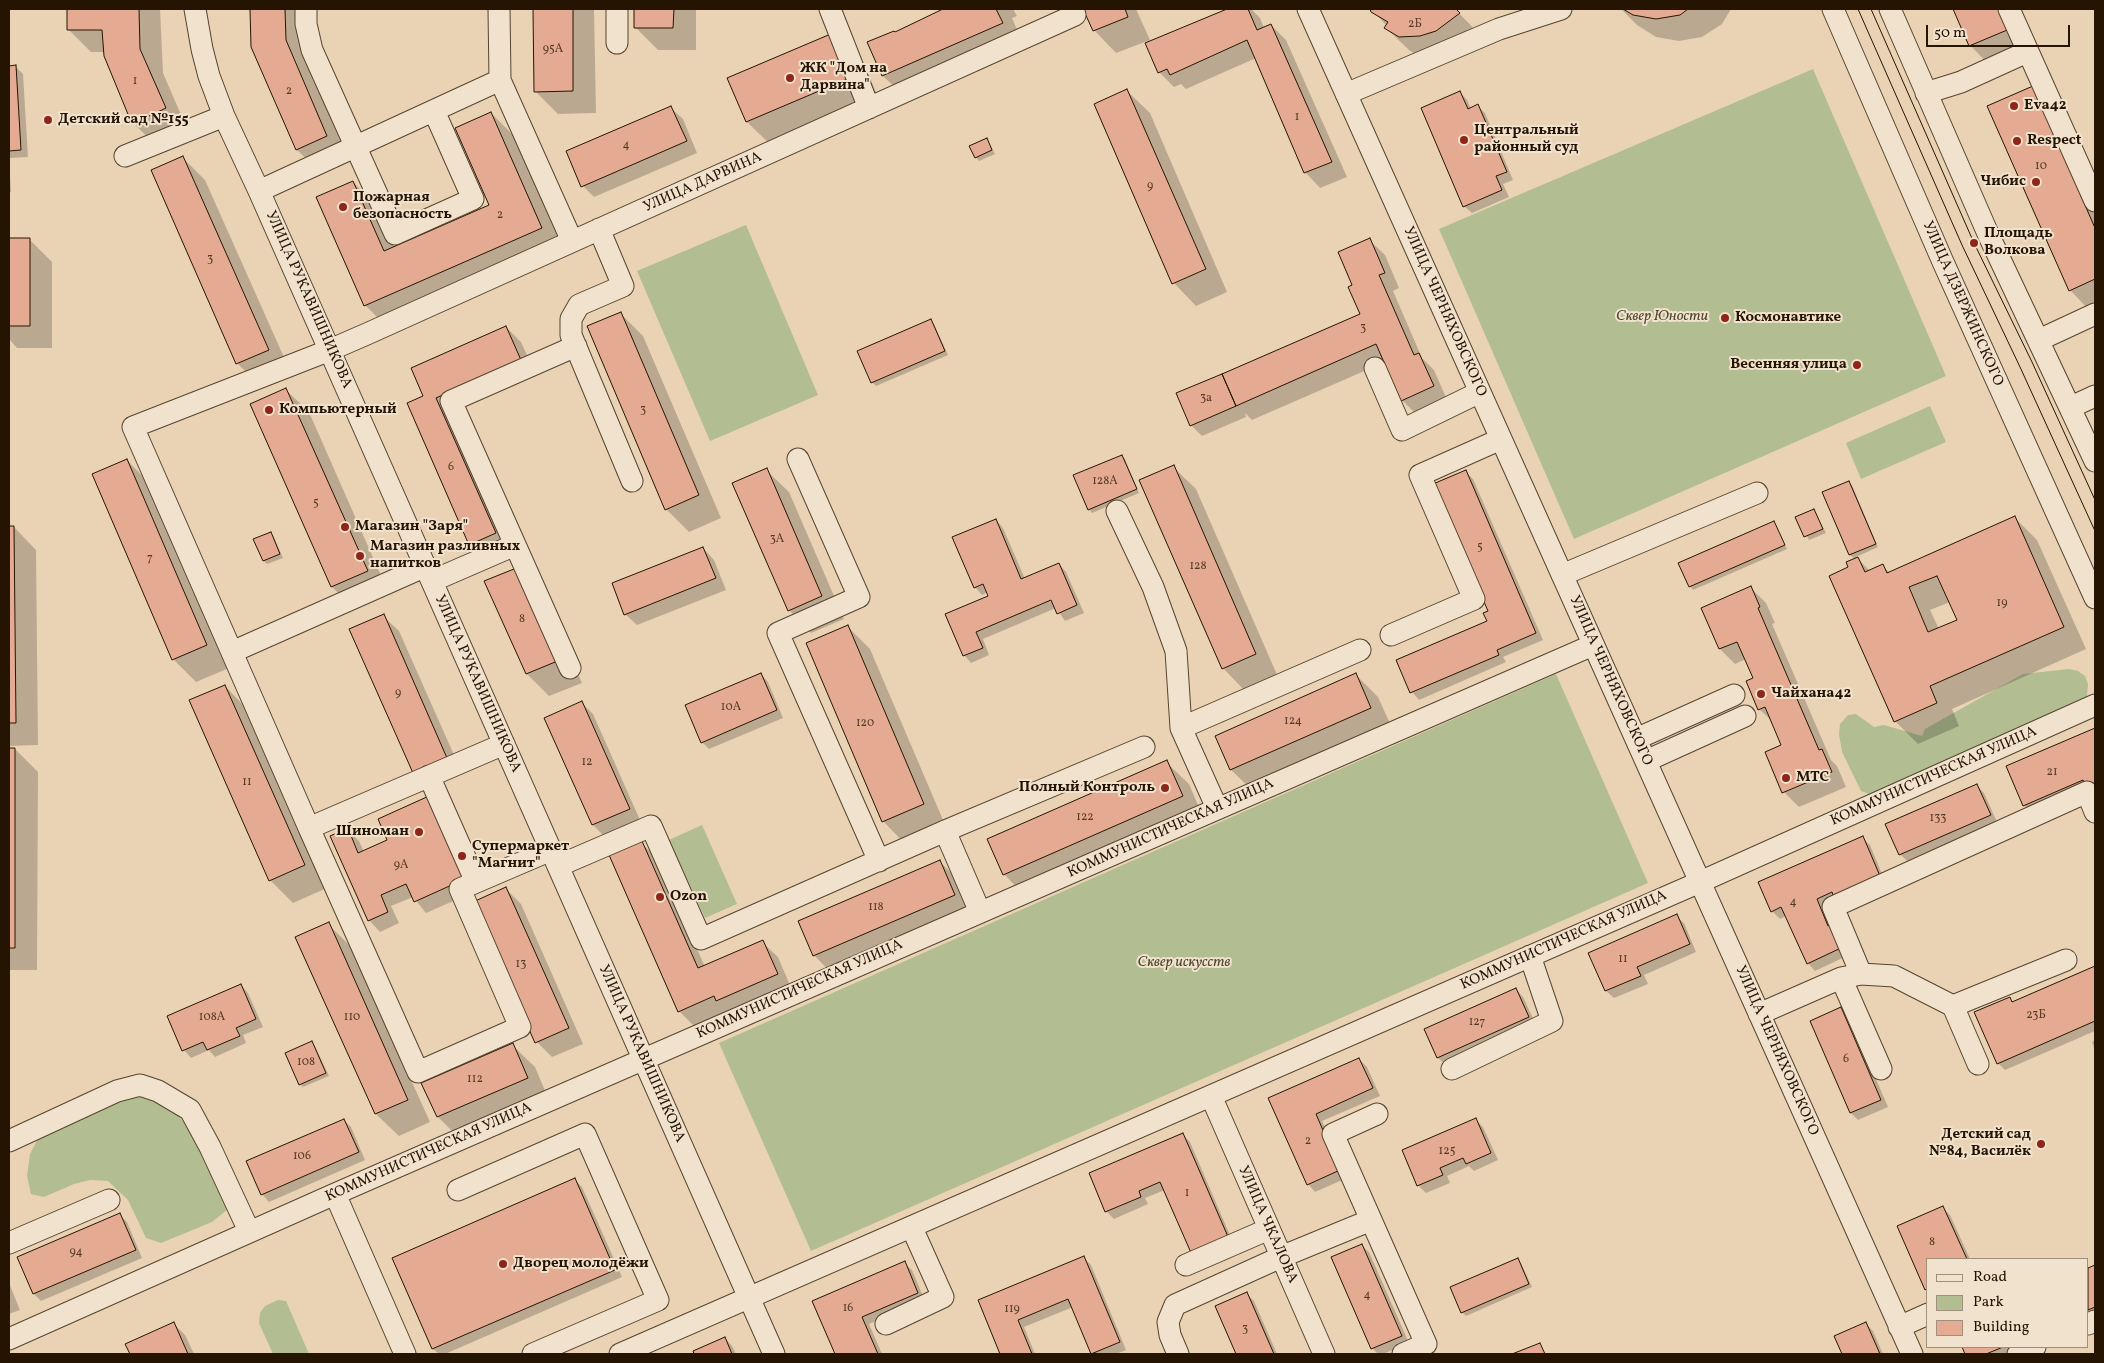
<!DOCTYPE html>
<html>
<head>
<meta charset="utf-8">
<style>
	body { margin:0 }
	#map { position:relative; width:2104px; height:1363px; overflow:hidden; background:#ead3b4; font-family:Vollkorn,serif }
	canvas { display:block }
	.frame { position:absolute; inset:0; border:10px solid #251402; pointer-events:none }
	.legend { position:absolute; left:1926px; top:1258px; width:162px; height:90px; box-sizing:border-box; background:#f1e2ce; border:1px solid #9f907c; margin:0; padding:6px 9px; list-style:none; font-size:15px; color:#251402 }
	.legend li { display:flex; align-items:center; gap:10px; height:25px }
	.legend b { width:25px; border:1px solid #9f907c }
	.scale { position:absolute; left:1926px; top:25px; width:144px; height:22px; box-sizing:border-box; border:2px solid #251402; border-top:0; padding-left:6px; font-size:15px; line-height:18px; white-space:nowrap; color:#251402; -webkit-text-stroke:4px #f1e2ce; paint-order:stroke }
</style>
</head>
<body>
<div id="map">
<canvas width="2104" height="1363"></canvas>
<div class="frame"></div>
<ul class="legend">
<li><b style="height:6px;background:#f1e2ce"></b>Road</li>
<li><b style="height:14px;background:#b2be91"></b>Park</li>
<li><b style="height:14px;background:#e5ab92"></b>Building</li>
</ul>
<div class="scale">50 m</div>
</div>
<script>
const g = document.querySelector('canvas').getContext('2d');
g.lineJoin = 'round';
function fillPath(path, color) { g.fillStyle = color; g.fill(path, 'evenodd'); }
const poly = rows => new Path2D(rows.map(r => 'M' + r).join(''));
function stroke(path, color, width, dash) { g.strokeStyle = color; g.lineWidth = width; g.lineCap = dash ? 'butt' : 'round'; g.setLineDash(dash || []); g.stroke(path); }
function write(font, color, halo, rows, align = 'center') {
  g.font = font + ' Vollkorn,serif'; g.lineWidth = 4; g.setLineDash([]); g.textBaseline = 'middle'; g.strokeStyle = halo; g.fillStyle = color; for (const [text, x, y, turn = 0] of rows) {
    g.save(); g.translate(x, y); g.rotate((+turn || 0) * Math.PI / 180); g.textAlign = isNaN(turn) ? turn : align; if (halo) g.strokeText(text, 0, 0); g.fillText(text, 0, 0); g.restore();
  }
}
fillPath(poly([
	[1813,69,1946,376,1574,539,1439,229],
	[746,225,818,395,710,441,637,271],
	[1930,406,1946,442,1861,479,1846,443],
	[2069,669,2078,671,2085,676,2088,684,2087,696,2082,703,1877,794,1869,794,1861,791,1842,752,1839,734,1840,724,1848,715,1856,714,1874,727,1884,725,1922,736,1925,729,2023,674],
	[1556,674,1648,883,811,1251,719,1043],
	[702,825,737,904,705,918,669,840],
	[134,1092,152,1097,173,1111,192,1130,232,1206,212,1222,161,1243,146,1238,128,1200,108,1181,90,1180,74,1184,44,1197,31,1194,27,1176,30,1154,41,1133],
	[278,1300,286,1301,309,1354,273,1354,259,1323,260,1313,265,1306]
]), '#b2be91');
fillPath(poly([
	[68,9,160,9,163,73,188,131,156,145,133,123,105,52,91,52,69,30],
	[251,9,307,9,308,64,348,159,320,172,297,150,252,47],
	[534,9,594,9,596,113,558,114,535,91],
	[635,9,696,9,696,50,658,50,635,27],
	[947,9,1013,9,1017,16,1012,18,1024,46,906,98,883,76,869,43,895,34],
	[1084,9,1136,9,1150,40,1116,53,1094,30],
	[1230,9,1251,9,1260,18,1264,28,1271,25,1286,40,1347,177,1320,188,1305,172,1256,58,1186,89,1181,84,1174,87,1159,72,1147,44],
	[1371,9,1455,9,1481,36,1423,59,1409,50,1386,28,1387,26],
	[1621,9,1731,9,1722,24,1702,37,1679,41,1656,37,1637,25],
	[1954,9,2014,9,2034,51,1992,68,1970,45],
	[833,34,865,66,883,109,780,154,747,122,729,79],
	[15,66,23,74,28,157,9,158,11,192,9,193,9,67],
	[1127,91,1150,113,1227,292,1196,306,1174,283],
	[1460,92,1467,100,1471,109,1477,106,1485,113,1513,180,1503,184,1509,197,1472,213,1464,206],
	[1989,106,2095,202,2095,312,2092,313,2070,290],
	[671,108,683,119,697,153,594,197,583,186],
	[491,113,514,136,564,251,388,328,365,305,318,198,353,182,376,205,395,248,491,205],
	[987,139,995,154,979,161,976,157],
	[183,158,205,180,291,373,260,386,237,363],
	[9,239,29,239,52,262,52,348,17,348,9,339],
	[1369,240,1385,255,1399,288,1393,291,1422,358,1434,370,1448,402,1417,415,1402,400,1385,362,1252,420,1245,413,1246,417,1202,436,1191,425,1361,314,1354,286],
	[620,313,643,336,721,518,689,532,666,509],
	[931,320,934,324,948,355,876,386,872,382,859,352],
	[506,327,521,342,536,375,451,413,510,548,485,559,470,544,425,397],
	[286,390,309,412,389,594,355,609,332,587,252,405],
	[1122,456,1125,459,1139,493,1092,513,1089,509],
	[127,460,149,483,229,668,196,682,173,659],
	[1173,467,1196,489,1278,677,1245,691,1223,668],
	[766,470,789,492,844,619,811,633,789,610],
	[1466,472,1473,479,1543,640,1503,657,1506,662,1419,700,1412,692,1398,661,1488,622,1490,612],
	[1848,482,1852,485,1878,547,1856,557,1870,571,1883,566,1890,573,2015,518,2037,540,2086,649,1952,709,1959,726,1918,744,1895,721,1850,568,1855,559,1850,555,1824,493],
	[1950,602,1959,621,1939,629,1930,610],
	[1814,510,1826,533,1809,540,1797,517],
	[996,520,1003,528,1025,579,1059,564,1066,572,1084,613,1065,621,1056,608,983,639,989,655,971,663,964,655,990,596,988,592,982,595,975,587],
	[1774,523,1787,549,1693,590,1690,586],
	[14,527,36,550,38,745,9,746,9,528],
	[271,533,274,537,283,558,267,564,264,561,255,540],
	[703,548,714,560,726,590,637,625,625,614],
	[486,582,541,591,582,683,549,696,527,674],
	[1751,588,1766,603,1775,623,1772,624,1831,760,1837,766,1846,787,1799,807,1784,792,1783,745,1773,722,1759,709,1754,679,1746,659,1735,664,1720,649],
	[383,616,399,631,462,773,429,787],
	[848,627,870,649,946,827,905,844,883,821],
	[761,674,768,682,783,718,709,749,702,742],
	[1356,675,1378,697,1393,730,1254,792,1231,770,1216,737],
	[225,686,247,709,327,888,293,903,270,880],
	[582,703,593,714,640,820,604,836,593,825,546,718],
	[2095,729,2095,806,2090,793,2036,816,2024,805,2008,767],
	[9,749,15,749,38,772,37,970,9,970],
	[1166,762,1189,784,1204,819,1026,897,1004,874],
	[1977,786,1984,793,1997,822,1907,861,1900,854],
	[347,830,359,841,364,852,476,891,426,913,413,897,391,906,399,923,380,932,369,920],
	[1862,838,1870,845,1886,884,1843,904,1849,955,1815,971,1808,963,1786,916,1780,919,1772,911],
	[641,843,657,858,705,967,762,942,778,957,792,990,694,1026,679,1011],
	[940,862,963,884,977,918,836,978,814,955],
	[506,889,521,904,583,1044,552,1057,537,1042],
	[1676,916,1684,923,1696,952,1644,975,1648,984,1614,998,1606,991,1590,953],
	[328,924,351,947,430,1122,399,1136,376,1114,297,938],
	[2095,967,2095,1031,2005,1070,1998,1063,2009,998,2014,1003],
	[241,985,248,993,263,1027,243,1035,246,1043,215,1057,209,1050,191,1058,184,1050],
	[1516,989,1523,997,1536,1025,1446,1065,1438,1058,1426,1029],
	[1841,1008,1849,1016,1888,1107,1858,1120,1851,1113],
	[2095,1040,2095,1051,2092,1042],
	[312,1043,315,1046,329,1076,303,1087,300,1084],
	[512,1045,535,1067,549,1100,460,1139,438,1117],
	[1359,1059,1367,1067,1380,1096,1322,1121,1347,1178,1315,1192,1308,1184,1270,1099],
	[344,1120,351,1127,365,1160,269,1202,262,1194],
	[1476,1120,1483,1127,1498,1160,1474,1171,1469,1166,1447,1176,1450,1183,1426,1193,1418,1185,1403,1151],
	[1182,1134,1190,1142,1235,1247,1165,1190,1145,1198,1148,1204,1114,1219,1107,1212,1090,1174],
	[575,1180,582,1187,622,1277,445,1354,439,1354,433,1349,393,1259],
	[1943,1208,1950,1215,1970,1259,1928,1259,1928,1290,1899,1227],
	[119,1214,127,1222,142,1258,41,1301,34,1294],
	[1361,1245,1369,1252,1409,1343,1383,1354,1378,1354,1372,1348,1333,1258],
	[1084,1258,1091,1265,1126,1350,1116,1354,1093,1354,1073,1307,1024,1327,1035,1354,1002,1354,980,1301],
	[1518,1259,1521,1263,1532,1287,1466,1316,1462,1312],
	[904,1263,912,1270,925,1301,869,1324,882,1354,836,1354,813,1301],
	[2095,1266,2095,1317,2088,1320,2088,1270],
	[9,1283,20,1310,9,1314],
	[1246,1293,1254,1301,1277,1354,1238,1354,1217,1307],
	[174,1324,185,1335,194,1354,131,1354,127,1344],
	[1866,1324,1873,1331,1883,1354,1843,1354,1836,1337],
	[725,1338,732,1346,736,1354,696,1354,694,1351],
	[1963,1347,2027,1347,2010,1354,1966,1354]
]), '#0003');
const building = poly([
	[67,9,139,9,140,49,166,108,132,124,104,56,102,30,67,30,67,9],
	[250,9,285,9,286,40,327,136,296,150,251,47,250,9],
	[533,9,573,9,573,91,534,92,533,9],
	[634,9,674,9,673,28,634,28,634,9],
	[943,9,996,9,1003,23,882,76,867,42,894,31,895,32,943,9],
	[1083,9,1125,9,1128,17,1093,31,1083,9],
	[1227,9,1248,9,1257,30,1271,24,1332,162,1304,173,1247,40,1170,75,1167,69,1158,73,1145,43,1227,9],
	[1370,9,1456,9,1460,13,1436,31,1420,36,1399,37,1384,28,1388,22,1371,12,1370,9],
	[1623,9,1688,9,1680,15,1656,19,1633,15,1623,9],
	[1953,9,2003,9,2012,28,1969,46,1953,9],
	[833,33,852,77,746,122,727,78,833,33],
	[16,65,21,150,9,151,9,66,16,65],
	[2033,86,2095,228,2095,279,2069,291,1987,106,2033,86],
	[1127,89,1206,269,1172,284,1094,104,1127,89],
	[1460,91,1468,109,1478,104,1507,172,1496,176,1502,190,1463,207,1421,108,1460,91],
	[671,106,687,141,581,187,566,151,671,106],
	[491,112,542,228,364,306,316,197,353,181,384,251,489,205,455,128,491,112],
	[987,138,992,150,975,158,969,146,987,138],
	[183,156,269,350,236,364,151,170,183,156],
	[9,238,30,238,30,326,9,326,9,238],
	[1370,238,1385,273,1379,275,1414,355,1419,353,1434,386,1401,401,1376,344,1236,406,1222,374,1360,314,1348,287,1352,285,1338,252,1370,238],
	[621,312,699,495,665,510,587,326,621,312],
	[931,319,945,351,871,383,857,351,931,319],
	[506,326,521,360,436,398,496,533,469,545,407,403,423,396,411,368,506,326],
	[1222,374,1236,406,1190,426,1176,393,1222,374],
	[286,388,368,571,331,587,250,404,286,388],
	[1122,455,1137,489,1088,510,1073,475,1122,455],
	[127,459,207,645,172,660,92,474,127,459],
	[1174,465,1256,654,1222,669,1139,480,1174,465],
	[767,468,822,596,788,611,732,483,767,468],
	[1466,470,1536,633,1497,650,1499,655,1410,693,1396,660,1487,621,1483,613,1488,611,1433,484,1466,470],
	[1849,481,1876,544,1849,555,1822,492,1849,481],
	[1814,509,1823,529,1804,537,1795,517,1814,509],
	[2015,516,2064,627,1930,686,1937,703,1894,722,1829,576,1848,567,1846,562,1858,557,1865,572,1883,564,1887,573,2015,516],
	[1937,576,1957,620,1928,632,1909,587,1937,576],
	[996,519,1021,579,1059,563,1077,605,1057,614,1051,600,976,632,983,648,963,656,945,614,988,596,983,584,974,588,952,537,996,519],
	[1774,521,1785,545,1689,587,1678,563,1774,521],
	[9,526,14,526,16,723,9,723,9,526],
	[271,532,280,554,263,561,253,539,271,532],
	[703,547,716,578,624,615,612,583,703,547],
	[519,567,560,660,526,674,484,581,519,567],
	[1751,586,1760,607,1758,608,1819,750,1822,749,1832,772,1782,793,1765,752,1781,745,1765,707,1758,710,1746,681,1753,678,1737,642,1719,649,1701,608,1751,586],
	[384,614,447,758,413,773,349,629,384,614],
	[848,625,924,804,882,822,806,643,848,625],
	[761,673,777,710,701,743,685,705,761,673],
	[1356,673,1371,708,1230,770,1215,736,1356,673],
	[225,685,305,865,269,881,189,700,225,685],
	[582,701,630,809,592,825,544,718,582,701],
	[2095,728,2095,809,2083,780,2023,806,2006,766,2095,728],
	[9,748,15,748,15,948,9,948,9,748],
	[1167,760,1183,796,1003,875,987,839,1167,760],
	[1977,784,1991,815,1899,855,1885,824,1977,784],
	[429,796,465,879,414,902,406,884,381,895,388,912,368,921,330,836,348,828,358,853,387,840,378,819,429,796],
	[1863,836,1880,876,1834,898,1832,892,1817,899,1828,926,1833,923,1843,947,1807,964,1781,907,1771,912,1758,882,1863,836],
	[642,841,698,968,763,940,778,974,716,1001,714,996,678,1012,609,855,642,841],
	[940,860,955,895,813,956,798,921,940,860],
	[506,887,569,1028,535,1043,473,902,506,887],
	[1677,914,1690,944,1637,967,1641,976,1605,991,1588,953,1677,914],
	[329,922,408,1100,375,1114,295,937,329,922],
	[2095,966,2095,1021,1997,1064,1974,1012,2010,997,2012,1002,2095,966],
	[241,984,256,1019,236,1028,240,1036,207,1050,203,1042,182,1051,167,1016,241,984],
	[1516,988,1529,1017,1437,1058,1424,1029,1516,988],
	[1841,1007,1881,1100,1850,1113,1810,1021,1841,1007],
	[312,1041,326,1073,299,1085,285,1053,312,1041],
	[513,1043,528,1078,437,1117,421,1083,513,1043],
	[1359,1058,1373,1088,1316,1114,1340,1170,1307,1185,1268,1098,1359,1058],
	[1476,1118,1491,1153,1466,1164,1463,1158,1440,1168,1443,1175,1417,1186,1402,1150,1476,1118],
	[344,1119,359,1152,261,1195,246,1161,344,1119],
	[1183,1133,1229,1239,1192,1255,1160,1182,1139,1191,1141,1197,1105,1212,1089,1173,1183,1133],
	[575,1178,615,1270,432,1349,392,1258,575,1178],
	[1943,1206,1967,1259,1928,1259,1928,1288,1925,1290,1897,1226,1943,1206],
	[120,1213,136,1250,33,1294,17,1257,120,1213],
	[1362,1244,1402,1336,1371,1349,1331,1257,1362,1244],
	[1084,1256,1120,1342,1091,1354,1068,1299,1018,1320,1032,1354,1000,1354,978,1300,1084,1256],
	[1518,1258,1529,1284,1461,1313,1450,1287,1518,1258],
	[905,1261,918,1293,862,1317,878,1354,835,1354,812,1301,905,1261],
	[2095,1265,2095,1307,2088,1310,2088,1268,2095,1265],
	[1247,1292,1274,1354,1236,1354,1215,1306,1247,1292],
	[174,1322,188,1354,130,1354,125,1344,174,1322],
	[1866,1322,1880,1354,1842,1354,1834,1336,1866,1322],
	[725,1337,732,1354,694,1354,693,1351,725,1337],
	[1540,1343,1545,1354,1512,1354,1540,1343],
	[1962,1347,2003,1347,1986,1354,1965,1354,1962,1347]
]);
fillPath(building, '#e5ab92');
stroke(building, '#251402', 1);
const minor = poly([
	[195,9,202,49,209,76,224,116,259,191,774,1354],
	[306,9,306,24,312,50,395,234,473,199,434,111],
	[499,9,500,80,572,241],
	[617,9,617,43],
	[830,9,869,108],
	[1308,9,1912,1354],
	[1833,9,1943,262,2095,598],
	[1890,9,1989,236,2095,461],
	[2009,9,2095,201],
	[1926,93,1961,82,2027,52],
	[1346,94,1499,29,1561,9],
	[125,156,224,116],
	[259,191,500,80],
	[599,229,623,286,579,305,571,319,571,335,632,481],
	[2039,340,2095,314],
	[1375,368,1402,430,1480,392],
	[2071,407,2095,396],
	[798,459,859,597,778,633,879,861],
	[1117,511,1153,587,1176,651,1181,728,1217,808],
	[1562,575,1757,493],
	[432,581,515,545],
	[1391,635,1474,599,1420,475,1501,439],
	[232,652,426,566],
	[570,668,451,401,576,346],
	[1181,728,1360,650],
	[1636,739,1734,695],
	[504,744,309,828,133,427,330,350,369,333,1075,15,1073,9],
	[1646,761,1745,716],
	[429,776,476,882],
	[309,828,418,1072,520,1027,460,889,551,850],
	[945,831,980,912],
	[558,866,651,826,701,939,945,831,1144,747],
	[1861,974,1833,907,2087,792,2095,812],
	[1841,978,1861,974,1894,976,1953,1006,2066,960],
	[1953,1006,1978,1064],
	[1759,1014,1841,978,1881,1069],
	[1452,1069,1552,1021,1530,956],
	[1211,1096,1324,1354],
	[1377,1114,1333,1134,1426,1344,1403,1354],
	[9,1141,117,1091,140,1085,158,1091,190,1110,210,1147,249,1231],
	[458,1190,585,1134,658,1300,533,1354],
	[335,1194,405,1354],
	[9,1243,109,1200],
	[1186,1265,1269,1229],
	[886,1324,943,1297,912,1228],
	[2088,1324,2095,1321],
	[1899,1327,1928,1314],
	[9,1339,335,1194,1593,645],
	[620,1354,1700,882,2095,705],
	[1178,1354,1170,1335,1168,1322,1175,1305,1281,1257,1371,1220],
	[2018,1354,2035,1347]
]);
stroke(minor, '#56442e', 23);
stroke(minor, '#f1e2ce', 21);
stroke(poly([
	[1858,9,1962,245,2020,367,2095,531],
	[1871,9,1974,243,2032,362,2095,500]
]), '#251402', 1);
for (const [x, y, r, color] of [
	[790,78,5,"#8f2418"],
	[2014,106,5,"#8f2418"],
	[48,120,5,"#8f2418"],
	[1464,140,5,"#8f2418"],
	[2017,141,5,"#8f2418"],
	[2036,182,5,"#8f2418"],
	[343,207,5,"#8f2418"],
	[1974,243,5,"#8f2418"],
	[1725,318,5,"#8f2418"],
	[1857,365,5,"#8f2418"],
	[269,410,5,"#8f2418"],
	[345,527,5,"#8f2418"],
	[360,556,5,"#8f2418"],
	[1761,694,5,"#8f2418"],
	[1786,778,5,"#8f2418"],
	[1165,788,5,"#8f2418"],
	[419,832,5,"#8f2418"],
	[462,856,5,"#8f2418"],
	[660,897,5,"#8f2418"],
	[2041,1144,5,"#8f2418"],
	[503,1264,5,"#8f2418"]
]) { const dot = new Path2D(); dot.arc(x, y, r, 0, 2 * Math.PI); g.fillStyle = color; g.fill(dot); stroke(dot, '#f1e2ce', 2); }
write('12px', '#553a26', null, [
	["2Б",1415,25],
	["95А",553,50],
	["1",135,82],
	["2",289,92],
	["1",1297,118],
	["4",626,146],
	["10",2041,167],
	["9",1150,187],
	["2",500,216],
	["3",210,260],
	["3",1363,329],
	["3а",1206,399],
	["3",643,411],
	["6",451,468],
	["128А",1105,482],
	["5",316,504],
	["3А",777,540],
	["5",1480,548],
	["7",150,559],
	["128",1198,567],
	["19",2002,604],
	["8",522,620],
	["9",398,694],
	["10А",731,708],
	["124",1293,722],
	["120",865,724],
	["12",587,763],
	["21",2052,773],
	["11",247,783],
	["122",1085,818],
	["133",1938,819],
	["9А",401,866],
	["4",1793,903],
	["118",876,908],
	["11",1623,960],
	["13",521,965],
	["23Б",2036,1016],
	["108А",212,1018],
	["110",352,1018],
	["127",1477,1023],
	["6",1846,1060],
	["108",306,1063],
	["112",475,1080],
	["2",1308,1142],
	["125",1447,1152],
	["106",302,1157],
	["1",1187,1194],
	["8",1932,1243],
	["94",76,1253],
	["4",1367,1296],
	["16",848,1309],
	["119",1012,1310],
	["3",1245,1330]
]);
write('bold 15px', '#251402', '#f1e2ce', [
	["ЖК \"Дом на",800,69],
	["Дарвина\"",800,86],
	["Eva42",2024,106],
	["Детский сад №155",58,120],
	["Центральный",1474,131],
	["районный суд",1474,148],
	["Respect",2027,141],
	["Чибис",2026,182,"right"],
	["Пожарная",353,198],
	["безопасность",353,215],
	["Площадь",1984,234],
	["Волкова",1984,251],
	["Космонавтике",1735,318],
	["Весенняя улица",1847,365,"right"],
	["Компьютерный",279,410],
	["Магазин \"Заря\"",355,527],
	["Магазин разливных",370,547],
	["напитков",370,564],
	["Чайхана42",1771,694],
	["МТС",1796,778],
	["Полный Контроль",1155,788,"right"],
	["Шиноман",409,832,"right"],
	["Супермаркет",472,847],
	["\"Магнит\"",472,864],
	["Ozon",670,897],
	["Детский сад",2031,1135,"right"],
	["№84, Василёк",2031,1152,"right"],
	["Дворец молодёжи",513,1264]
], 'left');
write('15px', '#251402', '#f1e2ce', [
	["УЛИЦА ДАРВИНА",703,183,-24],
	["УЛИЦА РУКАВИШНИКОВА",308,300,66],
	["УЛИЦА ДЗЕРЖИНСКОГО",1962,304,66],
	["УЛИЦА ЧЕРНЯХОВСКОГО",1444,312,66],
	["УЛИЦА ЧЕРНЯХОВСКОГО",1610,681,66],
	["УЛИЦА РУКАВИШНИКОВА",477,684,66],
	["КОММУНИСТИЧЕСКАЯ УЛИЦА",1934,777,-24],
	["КОММУНИСТИЧЕСКАЯ УЛИЦА",1171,829,-24],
	["КОММУНИСТИЧЕСКАЯ УЛИЦА",1564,941,-24],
	["КОММУНИСТИЧЕСКАЯ УЛИЦА",800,990,-24],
	["УЛИЦА ЧЕРНЯХОВСКОГО",1776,1051,66],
	["УЛИЦА РУКАВИШНИКОВА",641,1054,66],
	["КОММУНИСТИЧЕСКАЯ УЛИЦА",429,1153,-24],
	["УЛИЦА ЧКАЛОВА",1267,1225,66]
]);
write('italic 15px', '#4f472d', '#f1e2ce', [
	["Сквер Юности",1662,317],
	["Сквер искусств",1184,963]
]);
</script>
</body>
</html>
